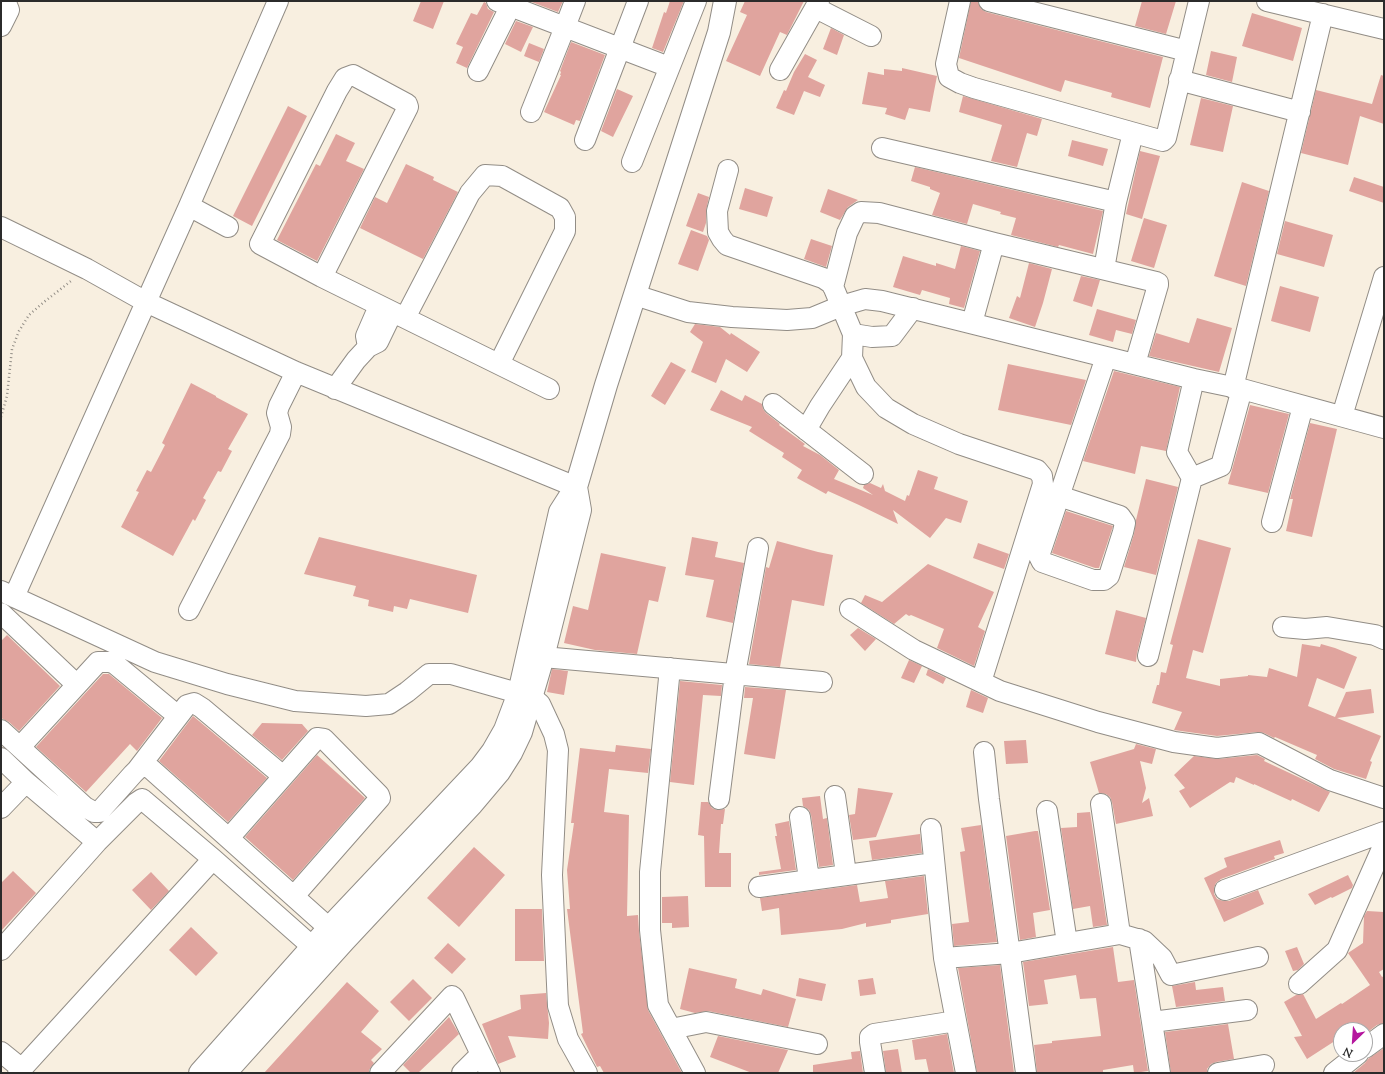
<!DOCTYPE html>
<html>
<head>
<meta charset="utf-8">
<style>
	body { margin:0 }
	#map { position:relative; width:1385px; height:1074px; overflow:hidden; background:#f8efe0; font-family:"Sorts Mill Goudy",serif }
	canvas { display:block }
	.frame { position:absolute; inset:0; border:2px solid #2b2b2b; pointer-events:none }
	.north { position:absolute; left:1333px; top:1022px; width:40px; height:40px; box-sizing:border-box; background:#fff; border:1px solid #aaa; border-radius:50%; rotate:205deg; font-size:11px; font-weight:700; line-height:16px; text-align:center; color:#2b2b2b }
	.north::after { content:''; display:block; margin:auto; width:14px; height:18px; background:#b5179e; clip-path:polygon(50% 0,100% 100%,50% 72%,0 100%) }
</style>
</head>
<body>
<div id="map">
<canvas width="1385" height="1074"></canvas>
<div class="frame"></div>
<div class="north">N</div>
</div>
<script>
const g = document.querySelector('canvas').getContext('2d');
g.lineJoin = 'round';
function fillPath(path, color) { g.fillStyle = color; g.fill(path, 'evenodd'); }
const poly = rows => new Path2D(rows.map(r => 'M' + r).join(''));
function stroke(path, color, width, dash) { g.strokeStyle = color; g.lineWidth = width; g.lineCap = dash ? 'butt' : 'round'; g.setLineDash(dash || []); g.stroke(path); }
fillPath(poly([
	[421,1,444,1,433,29,413,21],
	[529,1,563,1,558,12],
	[670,1,684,1,663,52,652,48,664,12,666,13],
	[745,1,804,1,787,35,780,32,760,76,726,61,747,15,740,12],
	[971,1,978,2,981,9,986,12,1163,57,1150,108,1111,97,1112,93,1065,80,1061,92,959,58],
	[1142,1,1176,1,1166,34,1135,26],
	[484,2,486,3,488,9,494,12,467,68,456,63,463,47,456,44,471,13,477,15],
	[1252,13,1302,28,1293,61,1242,46],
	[516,21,533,27,521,52,505,44],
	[831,28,844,35,837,55,823,49],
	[571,42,605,55,580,121,576,120,574,125,544,112,561,75,560,75,561,72,560,71],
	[529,43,544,49,539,62,524,56],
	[1211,51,1237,57,1232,82,1206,75],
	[805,54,817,60,808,77,825,85,820,97,804,91,794,115,776,108,784,90,786,91,794,72],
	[902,68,937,76,930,112,909,108,905,120,885,114,887,108,862,104,868,72,884,75,884,69,902,71],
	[1381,75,1384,76,1384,124,1360,116,1348,165,1301,153,1316,90,1372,104],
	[617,89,633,96,613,137,601,131],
	[963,96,1042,119,1037,136,1027,133,1017,167,991,161,1002,125,959,112],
	[1201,98,1233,106,1223,152,1190,145],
	[288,106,307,116,252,226,233,216],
	[336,134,355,143,346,161,364,169,317,261,277,240,316,164,320,166],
	[1072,140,1108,149,1103,166,1068,156],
	[1140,151,1160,156,1142,219,1126,214],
	[406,164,434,177,433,180,458,192,423,259,360,228,375,197,387,203],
	[915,167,1103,211,1093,254,1059,245,1058,247,1011,235,1016,218,1000,214,1001,212,973,204,967,224,932,215,940,193,930,189,930,187,911,181],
	[1354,177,1384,187,1384,203,1349,191],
	[1242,182,1269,191,1246,286,1214,276],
	[745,188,773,197,767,217,739,209],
	[828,189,858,200,848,207,840,220,820,212],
	[698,193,709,197,706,211,706,223,703,232,686,226],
	[1144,218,1167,225,1154,268,1131,261],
	[1285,221,1333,235,1324,267,1277,254],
	[691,230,707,236,709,240,698,271,678,264],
	[811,239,832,246,826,267,804,259],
	[961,246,980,251,964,308,949,304,950,298,922,290,920,295,893,287,903,256,936,266,936,263,955,269],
	[1029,263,1052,269,1043,303,1035,327,1009,318,1017,296,1020,298],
	[1081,276,1100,280,1092,307,1073,301],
	[1280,286,1319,297,1310,332,1271,321],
	[1097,309,1136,320,1132,334,1116,330,1113,342,1089,335],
	[1197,318,1232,328,1219,372,1149,356,1156,333,1189,343],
	[695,324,720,327,730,335,731,333,760,352,747,372,726,359,716,383,691,372,703,342,690,332],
	[671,362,686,370,665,405,651,396],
	[1008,364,1086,380,1071,425,998,410],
	[1114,371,1180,387,1166,451,1141,446,1135,474,1083,461],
	[191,383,216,396,216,397,248,414,228,449,232,451,221,472,218,471,203,498,206,500,195,521,193,519,173,556,121,527,139,492,136,491,147,470,151,472,165,445,162,443],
	[721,390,742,401,745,395,762,404,763,409,766,413,780,424,779,425,805,444,803,446,820,455,839,470,834,479,873,495,863,488,864,485,870,483,881,488,883,484,885,491,905,501,907,495,909,496,918,470,938,477,934,489,968,501,961,523,946,518,930,538,893,510,898,524,859,505,828,491,826,494,797,478,802,470,782,457,784,453,749,431,752,427,710,410],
	[1250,405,1289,414,1268,493,1228,484],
	[1310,423,1337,429,1312,537,1286,531,1293,499,1290,499],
	[1146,479,1178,487,1156,575,1124,567,1134,534,1136,520],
	[1066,511,1113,526,1099,568,1095,568,1052,553],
	[319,537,477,575,468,613,410,599,407,609,394,606,393,612,368,606,369,600,353,596,356,586,304,574],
	[692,537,718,542,715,557,744,563,733,623,706,617,714,580,685,575],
	[1198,539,1231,548,1203,653,1193,650,1186,678,1220,686,1220,679,1248,676,1248,675,1267,677,1269,668,1297,677,1302,644,1320,647,1321,644,1335,648,1357,657,1344,689,1317,678,1308,706,1335,717,1346,692,1371,689,1374,713,1337,718,1381,736,1370,761,1372,762,1366,779,1334,769,1315,759,1317,755,1275,737,1274,738,1264,733,1258,732,1217,736,1174,730,1182,712,1152,703,1157,685,1159,685,1161,672,1166,673,1173,645,1170,644],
	[777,541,818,552,833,555,824,606,792,600,780,667,749,664,766,567,769,568],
	[978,543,1009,554,1004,569,973,558],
	[601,553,666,567,658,602,649,600,637,654,595,650,564,643,573,606,588,610],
	[928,564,994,592,978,627,985,631,974,666,937,648,944,629,911,615,909,616,906,614,894,624,861,603,865,595,882,602],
	[1116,610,1146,618,1137,653,1136,662,1105,654],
	[858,628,876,639,865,651,850,635],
	[7,635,60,686,19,731,9,722,1,718,1,641],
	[909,660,922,666,914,683,901,678],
	[552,669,568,671,564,695,547,692],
	[928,669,946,678,943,684,926,675],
	[103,674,109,674,162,718,137,751,130,744,86,792,36,747],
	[680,681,722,685,721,696,703,695,694,785,670,782],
	[745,687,786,690,775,759,744,754,753,698,744,698],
	[971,690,988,698,983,713,966,707],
	[193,716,267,778,228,822,159,761],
	[262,723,302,724,308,731,282,760,252,735],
	[1026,740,1028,763,1006,764,1004,741],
	[1136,744,1156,749,1152,764,1140,761,1146,788,1142,803,1149,798,1153,816,1116,824,1112,802,1110,797,1106,794,1099,793,1090,762,1134,749],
	[616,745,651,749,648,773,609,769,604,812,629,815,627,916,638,915,639,931,648,1010,682,1073,604,1073,600,1066,597,1067,581,1034,583,1033,567,909,570,909,567,870,574,823,571,823,580,748,615,752],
	[317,755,365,798,293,880,245,837],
	[1257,755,1265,759,1264,761,1330,792,1319,812,1292,799,1291,801,1254,784,1254,785,1236,777,1234,783,1230,782,1190,808,1179,791,1185,788,1174,775,1194,756,1218,759],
	[858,788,893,793,876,837,853,840,849,815,855,814],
	[820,796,823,819,827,818,833,865,819,867,811,815,809,810,803,806,802,798],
	[701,802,708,802,712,808,717,810,725,809,723,824,721,824,719,853,731,853,731,887,705,887,704,836,698,835],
	[1090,812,1107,925,1093,927,1090,906,1073,909,1061,828,1077,827,1077,813],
	[789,821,796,870,759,875,759,872,781,869,775,836,777,836,775,824],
	[981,825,997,942,954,946,952,924,969,922,960,852,965,851,961,828],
	[1035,831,1038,831,1050,910,1033,913,1036,937,1020,940,1006,836],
	[920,834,922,853,872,860,869,841],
	[1280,840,1284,853,1274,856,1275,859,1221,879,1216,883,1214,888,1214,894,1217,899,1223,901,1229,901,1258,890,1264,904,1224,922,1204,878,1227,867,1224,858],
	[474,847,505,875,459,927,427,898],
	[13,871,36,893,1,931,1,883],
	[151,872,169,891,151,910,132,890],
	[1348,875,1353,885,1352,888,1332,898,1331,897,1315,905,1308,894],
	[924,876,928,914,891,920,891,923,866,927,866,923,842,929,781,935,779,908,762,911,760,898,857,885,860,902,888,898,885,881],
	[688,896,689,927,672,928,672,923,662,923,662,897],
	[515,909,542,909,544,961,515,961],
	[1367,911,1384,912,1384,969,1379,972,1382,977,1384,976,1384,1023,1377,1025,1365,1034,1365,1030,1341,1030,1341,1037,1307,1059,1294,1037,1302,1036,1284,1002,1296,995,1303,994,1316,1019,1341,1003,1342,1004,1370,985,1348,953,1363,943,1364,916],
	[191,927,218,953,196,976,169,950],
	[448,943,466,959,452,974,434,958],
	[1113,947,1118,982,1134,980,1148,1071,1134,1073,1133,1065,1103,1070,1103,1073,1037,1073,1034,1045,1052,1043,1052,1041,1101,1036,1096,998,1080,999,1076,975,1044,980,1048,1004,1029,1006,1023,962],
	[1297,947,1304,964,1298,970,1293,971,1285,951],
	[1000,965,1014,1073,977,1073,958,968],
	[689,968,737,979,735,988,761,995,763,989,796,999,788,1027,708,1011,695,1013,680,1009],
	[799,978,826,984,822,1001,796,996],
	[873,978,876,994,860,996,858,980],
	[413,979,432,998,409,1021,390,1002],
	[347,982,379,1011,361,1032,382,1049,371,1060,374,1063,369,1070,369,1073,264,1073],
	[1195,982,1196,990,1223,987,1225,1001,1176,1007,1172,986],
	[546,993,549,1023,548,1039,508,1036,516,1057,498,1064,482,1024,521,1009,520,995],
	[449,1017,459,1034,418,1073,411,1073,403,1065],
	[1228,1024,1234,1059,1216,1062,1211,1064,1207,1069,1207,1073,1171,1073,1165,1032],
	[947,1034,954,1073,929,1073,926,1059,915,1060,912,1040],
	[718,1036,788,1050,778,1073,752,1073,710,1057],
	[1384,1048,1384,1073,1353,1073,1365,1063,1368,1059],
	[898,1049,902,1073,886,1073,883,1051],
	[860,1051,863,1073,813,1073,813,1065,852,1059,851,1052]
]), '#e0a49e');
const minor = poly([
	[497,1,669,67],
	[960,1,946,64,949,77,960,83,974,88,1163,141,1166,138,1199,1],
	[989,1,1187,51],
	[1267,1,1384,29],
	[816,8,871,36],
	[1,26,9,10,7,5,4,1],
	[780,70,819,1],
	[478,71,513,1],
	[1179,80,1300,112],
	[531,112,565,27,575,1],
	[585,140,638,1],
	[882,148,1116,202],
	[632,162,696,1],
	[728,170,717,211,718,232,722,239,727,245,823,278,832,284,853,334,852,358,866,387,886,408,913,424,959,444,1037,470,1042,476,1043,484,981,682],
	[189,206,228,227],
	[1,227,87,269,146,302,296,372,576,487],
	[1104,269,1116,202,1133,133],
	[322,277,408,107,407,104,353,75,345,78,337,91,260,244,322,277,405,318,470,193,485,175,502,176,560,208,565,217,565,231,499,364],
	[833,287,847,233,855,216,861,212,879,213,994,243,1156,282,1158,283,1158,285,1135,364],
	[635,295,688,312,732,317,787,320,812,318,841,306,865,299,882,301,1194,379,1242,389,1384,428],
	[379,306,366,336,368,347,378,342,392,313],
	[405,318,549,389],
	[972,323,994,243],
	[853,334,872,337,892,336,913,308],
	[1233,388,1323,14],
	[335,389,356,360,368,347],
	[773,404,863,474],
	[1342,416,1384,277],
	[806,430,820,406,852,358],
	[1192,478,1177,452,1194,379],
	[1059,496,1120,516,1125,523,1123,532,1109,576,1104,580,1093,580,1042,562,1039,556,1106,357],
	[1272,522,1303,406],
	[1,591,155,662,227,684,295,701,366,706,389,704,407,692,429,674,451,674,532,697,540,704,554,734,558,750,552,875,558,1006,568,1039,587,1073],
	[14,597,189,206,278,1],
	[850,609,914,650,1000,691,1098,722,1174,742,1217,748,1259,743,1330,780,1384,798],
	[189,610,280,434,281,427,277,413,279,406,296,372],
	[1,613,76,684],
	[1283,627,1305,629,1327,627,1375,635,1384,639],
	[1148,656,1192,478,1221,466,1242,389],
	[543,657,822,682],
	[670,668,650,872,650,930,658,1005,695,1073],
	[1,730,85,807,94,812,99,812,133,774,141,766,145,766,151,769,329,928],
	[20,747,98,662,110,662,115,664,178,716],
	[984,752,989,799,1026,1073],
	[1,758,26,782,97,842],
	[137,770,187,705,194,703,202,708,283,776],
	[835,796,846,874],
	[719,799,735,674,758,548],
	[1,808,26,782],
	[1047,811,1067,943],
	[800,817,809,879],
	[931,829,944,958,966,1073],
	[229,838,317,738,324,739,379,795,380,798,294,896],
	[759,887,934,863],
	[1225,890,1384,832],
	[1120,934,1144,941,1162,958,1171,975,1258,957],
	[1139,939,1160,1073],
	[1,950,97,842,136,803,142,799,213,859,324,957],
	[944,958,1010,953,1120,934,1101,804],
	[1299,984,1337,950,1384,844],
	[1152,1022,1247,1010],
	[671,1029,706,1022,817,1044],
	[1365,1048,1384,1034],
	[1,1052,22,1069],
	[18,1073,213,859],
	[380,1073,452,996,454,998,490,1073],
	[462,1073,481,1054],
	[875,1073,870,1042,870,1037,874,1034,956,1021],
	[1218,1073,1264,1065],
	[1334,1073,1358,1054]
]);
const tertiary = poly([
	[200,1073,329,928,481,767,493,751,505,730,519,693,560,512,576,487,606,385,719,32,725,1],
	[225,1073,344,941,472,804,499,772,511,753,521,732,543,657,580,510,576,487]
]);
stroke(minor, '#928d86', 22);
stroke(tertiary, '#928d86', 24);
stroke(poly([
	[1,417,7,396,12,349,19,331,29,315,44,302,71,281]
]), '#928d86', 2.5, [1, 3]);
stroke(minor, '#fff', 20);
stroke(tertiary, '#fff', 22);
</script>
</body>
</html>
